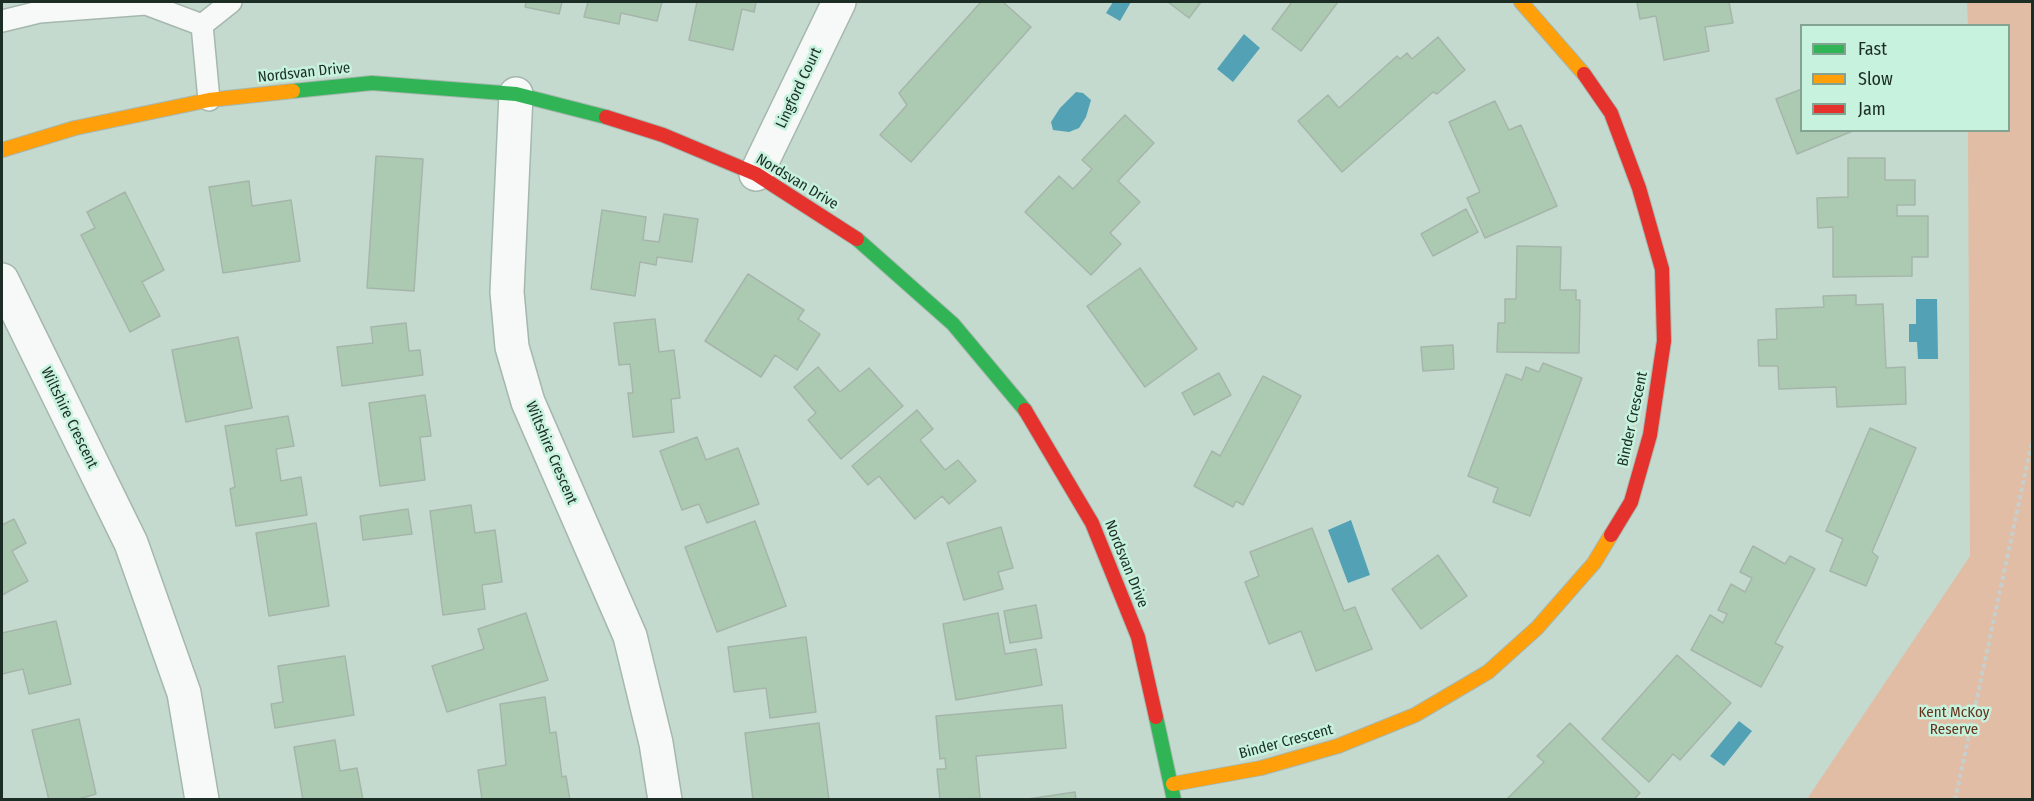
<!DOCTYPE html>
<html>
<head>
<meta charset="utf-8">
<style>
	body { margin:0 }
	#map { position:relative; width:2034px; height:801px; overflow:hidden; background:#c4dacf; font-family:"Fira Sans Condensed",sans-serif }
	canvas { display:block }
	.frame { position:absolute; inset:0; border:3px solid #1c2d25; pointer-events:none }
	.legend { position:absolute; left:1800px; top:24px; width:210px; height:108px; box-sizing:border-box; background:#c7f2dd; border:2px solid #83a393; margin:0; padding:8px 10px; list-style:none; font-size:18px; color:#1c2d25 }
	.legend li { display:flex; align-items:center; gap:12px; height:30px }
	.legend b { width:30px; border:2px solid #83a393 }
</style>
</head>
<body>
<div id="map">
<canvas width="2034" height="801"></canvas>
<div class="frame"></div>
<ul class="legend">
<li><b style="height:8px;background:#30b455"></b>Fast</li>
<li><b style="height:8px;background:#ff9f0a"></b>Slow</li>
<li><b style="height:8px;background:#e5322d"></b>Jam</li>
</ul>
</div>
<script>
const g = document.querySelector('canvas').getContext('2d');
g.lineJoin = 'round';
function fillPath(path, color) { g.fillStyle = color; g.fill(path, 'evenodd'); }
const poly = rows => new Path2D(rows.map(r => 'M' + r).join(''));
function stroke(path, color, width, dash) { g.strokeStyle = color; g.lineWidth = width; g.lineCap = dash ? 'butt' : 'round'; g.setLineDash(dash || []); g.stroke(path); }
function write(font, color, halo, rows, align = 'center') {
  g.font = font + ' "Fira Sans Condensed",sans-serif'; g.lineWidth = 5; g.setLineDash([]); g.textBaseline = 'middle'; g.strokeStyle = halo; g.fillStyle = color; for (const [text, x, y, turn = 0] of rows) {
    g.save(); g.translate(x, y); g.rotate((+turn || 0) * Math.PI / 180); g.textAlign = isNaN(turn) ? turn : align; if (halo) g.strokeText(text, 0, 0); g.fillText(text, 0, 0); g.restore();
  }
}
fillPath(poly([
	[1967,2,2032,2,2032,799,1807,799,1970,556,1968,131,2008,130,2008,26,1968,25]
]), '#e0bda4');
fillPath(poly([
	[1113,2,1131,2,1120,21,1106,13],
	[1244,34,1260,48,1233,82,1217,69],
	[1076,92,1083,93,1091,100,1086,117,1079,128,1069,132,1053,130,1051,122,1060,108],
	[1916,299,1937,299,1938,359,1918,359,1917,342,1909,342,1909,324,1916,324],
	[1351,520,1370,575,1348,583,1328,530],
	[1739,721,1752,731,1724,766,1710,756]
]), '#52a1b4');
const building = poly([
	[526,2,562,2,559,14,525,7,526,2],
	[588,2,662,2,657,21,621,13,619,24,584,17,588,2],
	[697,2,756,2,754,12,742,9,733,50,689,40,697,2],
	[981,2,1003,2,1031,27,911,162,880,135,907,105,899,93,981,2],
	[1168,2,1201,2,1189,18,1168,2],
	[1292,2,1338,2,1301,51,1272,29,1292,2],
	[1637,2,1729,2,1733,23,1705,27,1709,51,1664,60,1656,16,1640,19,1637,2],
	[1438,37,1465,70,1437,94,1433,92,1342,172,1298,121,1328,95,1339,108,1397,56,1400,59,1407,53,1412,59,1438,37],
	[1802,89,1802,130,1855,130,1797,154,1776,99,1802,89],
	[1495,101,1509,130,1521,125,1557,206,1485,238,1467,198,1480,192,1449,122,1495,101],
	[1125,115,1154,143,1118,181,1140,202,1110,233,1121,244,1091,275,1025,212,1059,176,1073,189,1092,169,1082,160,1125,115],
	[376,156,423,159,414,291,367,288,376,156],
	[1848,158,1885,158,1885,180,1915,180,1915,205,1897,205,1897,216,1928,216,1928,257,1912,257,1912,276,1833,277,1833,227,1818,228,1817,198,1848,197,1848,158],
	[249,181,252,206,291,200,300,261,223,273,209,187,249,181],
	[125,192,164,270,142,282,160,316,130,332,81,235,95,228,87,212,125,192],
	[1466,209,1478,232,1433,256,1421,234,1466,209],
	[602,210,646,217,643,240,659,242,664,214,698,219,692,262,657,257,656,265,640,262,635,296,591,289,602,210],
	[1517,246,1561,247,1560,290,1576,290,1576,300,1580,300,1579,353,1497,352,1498,323,1505,323,1505,299,1516,299,1517,246],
	[1140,268,1197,349,1145,387,1087,306,1140,268],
	[748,274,804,310,798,319,820,334,797,370,775,355,761,377,705,341,748,274],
	[1856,295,1856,305,1883,304,1886,368,1905,367,1906,404,1837,407,1836,387,1779,389,1778,366,1759,366,1758,340,1777,339,1776,309,1824,307,1823,296,1856,295],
	[655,319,659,352,674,350,680,398,671,399,674,432,633,437,628,393,633,393,630,364,619,365,614,323,655,319],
	[406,323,409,351,420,350,423,375,342,386,337,347,373,343,371,327,406,323],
	[238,337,252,408,186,422,172,350,238,337],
	[1453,345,1454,369,1423,371,1421,347,1453,345],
	[1543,363,1582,378,1530,516,1493,502,1498,488,1468,476,1506,374,1522,380,1526,367,1539,372,1543,363],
	[818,367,840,392,869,368,903,406,841,459,808,420,816,413,794,387,818,367],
	[1219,373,1231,395,1194,415,1182,393,1219,373],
	[1263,376,1301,396,1243,505,1236,501,1233,507,1194,486,1212,451,1220,456,1263,376],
	[425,395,431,436,420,437,425,480,380,486,369,403,425,395],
	[917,410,933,429,920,440,945,470,958,460,976,481,949,504,942,496,915,519,879,476,868,485,852,466,917,410],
	[288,416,294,446,276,449,281,481,301,477,307,515,236,526,230,489,235,487,225,426,288,416],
	[1870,428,1916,448,1872,552,1878,557,1866,586,1830,571,1843,539,1826,531,1870,428],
	[697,437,706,460,738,448,759,504,707,523,699,504,682,510,660,451,697,437],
	[471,505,475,533,495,530,502,582,482,585,485,609,443,615,430,511,471,505],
	[408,509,412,534,363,540,360,516,408,509],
	[14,519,26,543,12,551,28,581,2,595,2,525,14,519],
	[755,521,786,606,717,632,685,547,755,521],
	[316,523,329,606,269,616,256,533,316,523],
	[1001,527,1013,568,998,572,1003,589,964,600,947,543,1001,527],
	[1312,528,1344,611,1355,607,1372,649,1316,671,1301,631,1269,644,1245,582,1259,576,1250,552,1312,528],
	[1753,546,1785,564,1790,556,1815,569,1775,643,1783,647,1761,687,1691,650,1710,615,1723,623,1727,614,1718,610,1731,584,1745,592,1752,578,1740,572,1753,546],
	[1438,555,1467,596,1421,629,1392,589,1438,555],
	[1036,605,1042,638,1010,643,1004,611,1036,605],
	[526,613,548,680,447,712,432,666,484,649,478,629,526,613],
	[998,613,1005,654,1036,649,1042,685,956,700,943,624,998,613],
	[56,621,71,684,29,694,23,669,2,674,2,633,56,621],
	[806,637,816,712,770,718,766,688,734,692,728,647,806,637],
	[1677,655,1731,703,1680,760,1673,754,1649,782,1602,739,1677,655],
	[345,656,354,715,275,728,271,704,283,702,278,666,345,656],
	[545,697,550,733,556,732,562,777,566,776,570,800,482,800,478,770,506,765,500,704,545,697],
	[1062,705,1066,748,976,756,980,798,940,800,937,769,946,769,945,758,940,759,936,716,1062,705],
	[79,719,96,794,75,800,49,800,32,730,79,719],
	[819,723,829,800,753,800,745,733,819,723],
	[1570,723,1640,793,1633,800,1506,800,1544,762,1537,756,1570,723],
	[335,740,340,771,357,768,363,800,303,800,294,747,335,740],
	[1075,792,1076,800,1021,800,1075,792]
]);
fillPath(building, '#accab2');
stroke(building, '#a6b5aa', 1.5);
const lane = poly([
	[2,21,39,12,146,4,202,25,209,100],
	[202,25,231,2]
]);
const street = poly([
	[516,94,507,292,512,347,528,402,630,636,656,743,665,800],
	[756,174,839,2],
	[2,280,131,543,184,693,202,800]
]);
const fast = poly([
	[293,91,372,83,516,94,606,117],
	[857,239,953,324,1025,410],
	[1156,717,1174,800]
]);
const slow = poly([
	[1521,2,1584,74],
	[2,150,75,128,209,100,293,91],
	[1173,784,1261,768,1338,746,1415,715,1488,672,1537,628,1594,563,1611,535]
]);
const jam = poly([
	[1584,74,1611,113,1639,188,1662,269,1664,341,1650,435,1631,502,1611,535],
	[606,117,663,135,756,174,857,239],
	[1025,410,1092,523,1138,637,1156,717]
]);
stroke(lane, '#a6b7ae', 24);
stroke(street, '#a6b7ae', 36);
stroke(fast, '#a6b7ae', 16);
stroke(slow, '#a6b7ae', 16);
stroke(jam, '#a6b7ae', 16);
stroke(poly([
	[1955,800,2032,442]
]), '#c7cecb', 4, [4.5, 3]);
stroke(lane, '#f6f9f8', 21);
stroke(street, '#f6f9f8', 33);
stroke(fast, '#30b455', 14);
stroke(slow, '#ff9f0a', 14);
stroke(jam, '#e5322d', 14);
write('15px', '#1c2d25', '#c7f2dd', [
	["Nordsvan Drive",304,73,-6],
	["Lingford Court",799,88,-65],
	["Nordsvan Drive",797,182,31],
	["Wiltshire Crescent",69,418,64],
	["Binder Crescent",1633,419,-78],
	["Wiltshire Crescent",551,453,67],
	["Nordsvan Drive",1126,564,68],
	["Binder Crescent",1286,742,-15]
]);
write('15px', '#65331c', '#c7f2dd', [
	["Kent McKoy",1954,713],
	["Reserve",1954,730]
]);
</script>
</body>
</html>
